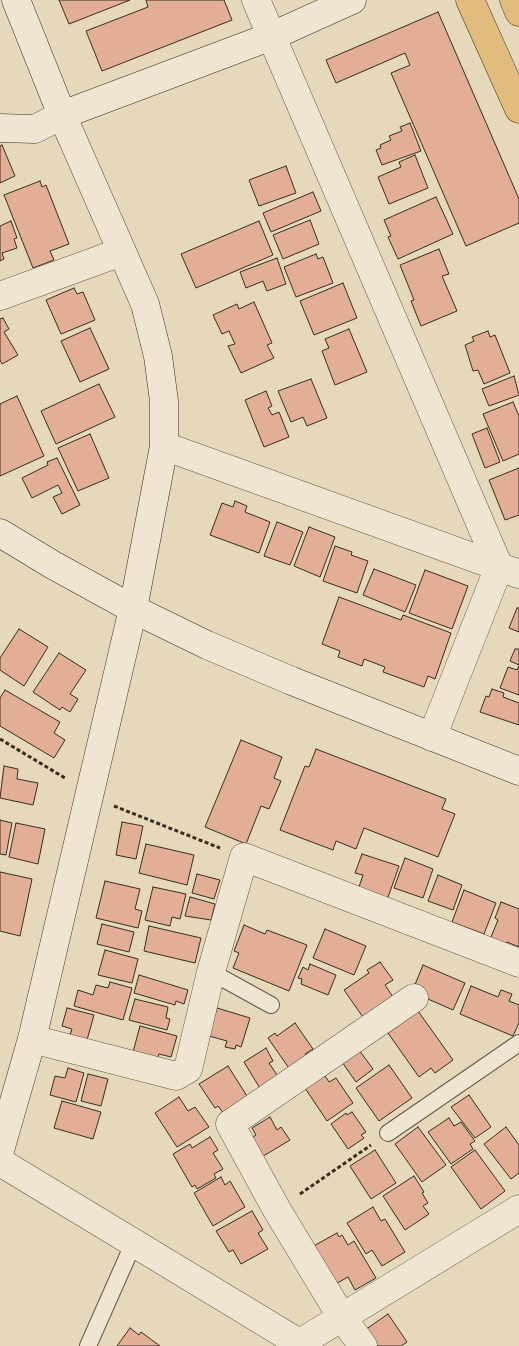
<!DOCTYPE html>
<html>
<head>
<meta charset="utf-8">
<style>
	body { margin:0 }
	canvas { display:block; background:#e5d8bb }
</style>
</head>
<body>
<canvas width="519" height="1346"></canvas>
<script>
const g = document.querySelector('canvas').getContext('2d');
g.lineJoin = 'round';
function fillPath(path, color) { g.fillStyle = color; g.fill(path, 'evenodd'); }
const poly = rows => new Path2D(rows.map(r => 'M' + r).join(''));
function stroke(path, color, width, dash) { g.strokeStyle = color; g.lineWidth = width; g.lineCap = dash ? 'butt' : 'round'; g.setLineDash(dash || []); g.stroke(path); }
const building = poly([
	[59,0,130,0,69,24,59,0],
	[146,0,224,0,232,20,102,71,86,31,148,7,146,0],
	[438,12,519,199,519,223,466,246,391,73,410,65,405,53,336,83,326,60,438,12],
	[410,123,421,151,382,165,376,150,381,148,380,145,391,140,389,136,402,131,400,127,410,123],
	[2,145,15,176,0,183,0,146,2,145],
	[415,155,428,188,389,204,378,177,401,167,399,162,415,155],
	[286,166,296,193,259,206,249,180,286,166],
	[40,181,42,187,46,185,69,244,50,251,54,260,33,268,4,195,40,181],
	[313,192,321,211,271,232,263,213,313,192],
	[436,197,453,234,398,259,388,237,391,236,384,220,436,197],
	[310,220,319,244,283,259,273,235,310,220],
	[11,221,17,238,14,239,17,248,2,253,4,259,0,261,0,226,11,221],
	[259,221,273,255,196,288,181,254,259,221],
	[439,249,449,274,442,276,457,311,421,326,411,301,414,300,400,265,439,249],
	[316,254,318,259,323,257,333,283,296,297,284,267,316,254],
	[277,258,286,284,267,291,263,281,246,288,240,272,277,258],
	[343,283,357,318,314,335,300,301,343,283],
	[74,288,77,294,83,292,95,320,61,334,46,300,74,288],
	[254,302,272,343,267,345,274,358,241,373,228,346,235,344,229,331,222,334,213,315,237,304,239,309,254,302],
	[3,318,9,329,4,332,18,355,2,364,0,360,0,319,3,318],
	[90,328,109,369,80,382,61,341,90,328],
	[349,329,367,372,335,385,322,351,329,348,325,339,349,329],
	[488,331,490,337,495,335,510,373,484,384,478,370,473,371,465,345,474,341,472,337,488,331],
	[514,376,519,395,489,406,482,389,514,376],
	[311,379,327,418,307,426,303,417,291,422,278,391,311,379],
	[99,384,115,417,56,444,41,411,99,384],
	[266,391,272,406,268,408,272,415,279,412,289,437,264,447,245,400,266,391],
	[17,396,44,456,0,476,0,404,17,396],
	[513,402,519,416,519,454,503,461,483,414,513,402],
	[487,428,500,462,485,468,472,434,487,428],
	[90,434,109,478,78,491,58,448,90,434],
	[57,458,80,505,62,514,53,497,62,493,58,485,32,498,22,478,48,465,47,462,57,458],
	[519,468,519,515,505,520,489,480,519,468],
	[235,501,247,506,245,512,270,522,259,553,210,535,222,503,233,507,235,501],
	[277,522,303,532,290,565,264,556,277,522],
	[309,527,335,537,320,577,294,566,309,527],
	[335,546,352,552,351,555,368,561,357,593,323,581,335,546],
	[374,569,416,585,405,612,363,595,374,569],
	[425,570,468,586,452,629,409,613,425,570],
	[339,597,401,620,403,615,451,633,435,679,428,676,424,687,383,672,385,667,364,659,362,666,338,657,340,651,322,644,339,597],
	[517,608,519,608,519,632,509,628,517,608],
	[19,629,48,647,24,686,0,670,0,658,19,629],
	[515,649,519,649,519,665,510,661,515,649],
	[59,653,86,670,70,694,78,699,70,712,62,707,60,710,33,692,59,653],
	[519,666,519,695,500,688,508,667,517,670,519,666],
	[492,689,504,693,503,697,519,703,519,725,480,712,486,696,489,697,492,689],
	[5,690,60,722,54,733,65,740,54,758,0,726,0,698,5,690],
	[241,740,282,757,274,778,281,781,269,809,261,806,246,844,205,827,241,740],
	[316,749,446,799,442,809,455,814,438,857,364,828,356,849,336,841,333,850,280,830,305,766,309,767,316,749],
	[4,766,18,769,17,779,38,783,33,805,0,798,4,766],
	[0,820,12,823,6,855,0,854,0,820],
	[122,822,143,826,136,859,116,855,122,822],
	[16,823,45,829,38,864,9,857,16,823],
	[146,844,194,855,187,885,139,873,146,844],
	[362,854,399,866,386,903,357,893,363,875,355,873,362,854],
	[405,858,433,869,423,898,394,888,405,858],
	[0,872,32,879,20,936,0,931,0,872],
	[197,874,220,880,214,899,192,893,197,874],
	[438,875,462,885,453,910,428,901,438,875],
	[105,881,140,889,135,909,142,911,138,928,96,918,105,881],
	[153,887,186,894,180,919,172,917,170,926,145,920,153,887],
	[464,890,496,903,484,934,452,922,464,890],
	[190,897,215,904,211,920,185,916,190,897],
	[501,902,519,909,519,947,507,942,504,948,489,942,498,920,495,918,501,902],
	[102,924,134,932,129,952,97,944,102,924],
	[244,925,265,934,267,930,307,945,289,991,233,968,239,953,234,951,244,925],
	[149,926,201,938,195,963,144,951,149,926],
	[325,929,366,946,354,975,313,958,325,929],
	[105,950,138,959,132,983,98,975,105,950],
	[380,962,393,980,385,985,395,1000,365,1020,344,990,369,973,367,970,380,962],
	[310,964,336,975,328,995,301,984,302,979,298,978,303,967,308,970,310,964],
	[423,965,465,983,453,1010,412,992,423,965],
	[139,975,188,990,184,1004,176,1001,175,1005,134,993,139,975],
	[110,982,132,988,123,1020,74,1006,78,990,93,995,96,985,108,988,110,982],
	[471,986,498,997,501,990,512,994,509,1001,519,1005,519,1023,513,1036,460,1014,471,986],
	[135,999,168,1007,166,1018,170,1019,167,1030,129,1020,135,999],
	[67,1008,94,1015,87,1040,70,1035,72,1029,62,1026,67,1008],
	[217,1008,250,1018,241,1047,236,1045,235,1049,225,1047,227,1041,209,1036,217,1008],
	[418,1011,453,1060,435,1073,431,1068,419,1077,388,1033,418,1011],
	[295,1023,313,1049,305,1054,309,1059,291,1071,268,1038,275,1033,277,1036,295,1023],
	[140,1026,177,1036,171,1057,159,1054,157,1059,133,1052,140,1026],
	[266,1048,273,1061,269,1063,279,1078,261,1090,244,1062,266,1048],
	[359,1050,373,1069,356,1082,342,1062,359,1050],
	[389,1065,412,1098,379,1121,356,1088,389,1065],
	[228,1066,252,1104,225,1115,218,1106,215,1108,199,1084,228,1066],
	[68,1068,84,1073,76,1102,50,1095,55,1076,65,1078,68,1068],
	[88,1074,108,1079,101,1106,81,1101,88,1074],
	[325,1076,329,1082,336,1078,353,1103,327,1121,305,1088,325,1076],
	[469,1095,491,1127,475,1138,451,1107,469,1095],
	[179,1097,188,1111,195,1107,209,1127,177,1147,155,1113,179,1097],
	[62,1101,101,1112,93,1139,54,1128,62,1101],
	[352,1112,366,1132,361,1135,364,1138,348,1149,331,1124,346,1113,347,1115,352,1112],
	[270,1117,277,1130,281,1127,290,1140,260,1158,248,1140,256,1135,252,1128,270,1117],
	[449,1118,454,1126,461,1122,475,1141,470,1144,473,1149,451,1164,428,1132,449,1118],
	[418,1127,446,1165,422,1182,395,1144,418,1127],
	[506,1127,519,1145,519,1173,511,1179,484,1144,506,1127],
	[210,1137,218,1150,213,1153,223,1169,214,1174,216,1178,197,1189,195,1185,192,1187,173,1154,190,1144,192,1148,210,1137],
	[375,1150,396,1183,371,1199,350,1166,375,1150],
	[475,1150,505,1191,481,1209,451,1167,475,1150],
	[414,1176,424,1192,422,1193,428,1203,423,1206,429,1214,405,1230,383,1196,414,1176],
	[221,1177,225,1185,230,1181,245,1207,213,1226,194,1193,221,1177],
	[373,1207,381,1221,385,1219,405,1252,382,1266,372,1250,366,1254,347,1223,373,1207],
	[252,1211,263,1230,258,1233,268,1249,241,1264,233,1250,229,1252,216,1231,252,1211],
	[337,1233,339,1237,342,1235,348,1245,354,1241,376,1278,355,1290,348,1277,332,1286,310,1248,337,1233],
	[388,1314,407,1342,401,1346,371,1346,362,1332,388,1314],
	[130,1328,139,1335,141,1332,160,1346,117,1346,130,1328]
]);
fillPath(building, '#e2af96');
stroke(building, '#382d21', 1);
const lane = poly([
	[211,972,271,1005],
	[388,1133,519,1043],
	[88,1346,134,1242]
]);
const street = poly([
	[256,0,499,567,432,737],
	[0,296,121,252],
	[164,446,519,574],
	[32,1039,176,1076,188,1069,211,972,244,857,519,963],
	[0,1162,299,1343],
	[295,1346,519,1209],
	[363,1346,341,1316,277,1210,230,1124,414,998]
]);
const secondary = poly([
	[0,128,35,129,62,115,272,36,352,0],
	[0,533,53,565,133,609,207,645,292,681,519,771],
	[0,1150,32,1039,133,609,164,446,164,401,158,356,145,304,62,115,16,0]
]);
const primary = poly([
	[470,0,519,109],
	[514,0,519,12]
]);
stroke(lane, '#635848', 18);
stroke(street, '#635848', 29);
stroke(secondary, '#382d21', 29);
stroke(primary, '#382d21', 29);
stroke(poly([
	[0,739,65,778],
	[114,806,220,848],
	[300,1194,371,1145]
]), '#382d21', 3, [4, 2.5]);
stroke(lane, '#eee6d3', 16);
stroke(street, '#eee6d3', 28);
stroke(secondary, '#eee6d3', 28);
stroke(primary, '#e2bc7e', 28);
</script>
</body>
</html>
